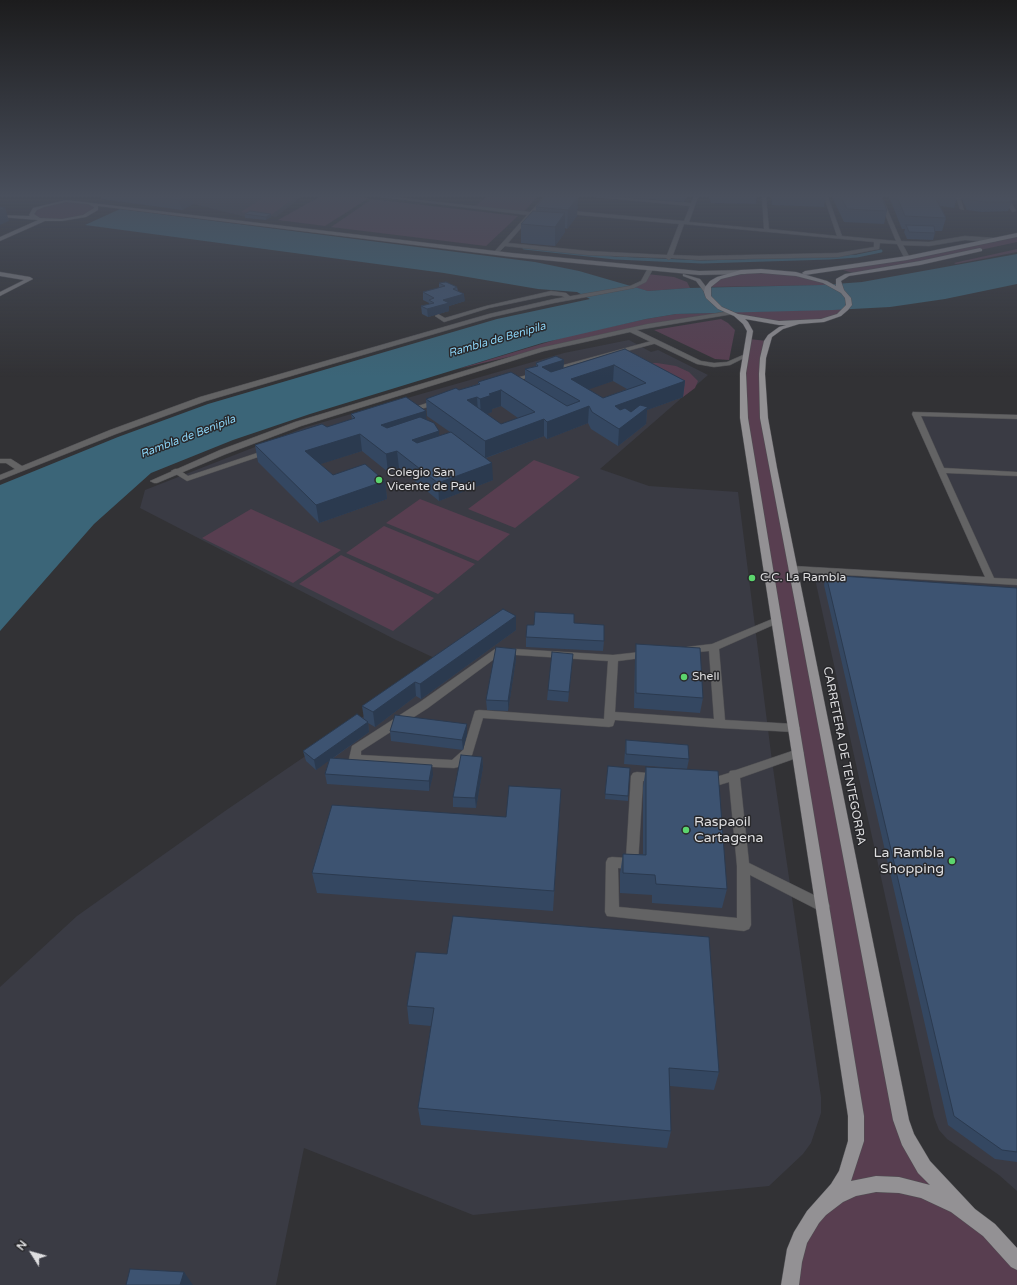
<!DOCTYPE html>
<html>
<head>
<meta charset="utf-8">
<style>
	body { margin:0 }
	#map { position:relative; width:1017px; height:1285px; overflow:hidden; background:#323235; font-family:"Varela Round",sans-serif }
	canvas { display:block }
	.north { position:absolute; left:12px; top:1233px; width:40px; height:40px; -webkit-text-stroke:3px #28282b; paint-order:stroke; rotate:307deg; font-size:11px; font-weight:700; line-height:16px; text-align:center; color:#dfdfe1 }
	.north::after { content:''; display:block; margin:auto; width:14px; height:18px; background:#dfdfe1; clip-path:polygon(50% 0,100% 100%,50% 72%,0 100%) }
</style>
</head>
<body>
<div id="map">
<canvas width="1017" height="1285"></canvas>
<div class="north">N</div>
</div>
<script>
const g = document.querySelector('canvas').getContext('2d');
g.lineJoin = 'round';
function fillPath(path, color) { g.fillStyle = color; g.fill(path, 'evenodd'); }
const poly = rows => new Path2D(rows.map(r => 'M' + r).join(''));
function stroke(path, color, width, dash) { g.strokeStyle = color; g.lineWidth = width; g.lineCap = dash ? 'butt' : 'round'; g.setLineDash(dash || []); g.stroke(path); }
function write(font, color, halo, rows, align = 'center') {
  g.font = font + ' "Varela Round",sans-serif'; g.lineWidth = 3; g.setLineDash([]); g.textBaseline = 'middle'; g.strokeStyle = halo; g.fillStyle = color; for (const [text, x, y, turn = 0] of rows) {
    g.save(); g.translate(x, y); g.rotate((+turn || 0) * Math.PI / 180); g.textAlign = isNaN(turn) ? turn : align; if (halo) g.strokeText(text, 0, 0); g.fillText(text, 0, 0); g.restore();
  }
}
fillPath(poly([
	[175,197,301,197,276,217,252,214,246,217,193,204],
	[629,340,651,352,658,350,708,375,600,469,649,486,738,492,772,761,821,1097,821,1113,811,1143,803,1154,769,1186,473,1215,304,1148,276,1285,0,1285,0,987,77,916,225,811,443,662,396,640,140,508,145,490,306,427,564,353],
	[916,414,1017,417,1017,1191,999,1175,947,1139,939,1130,934,1117,813,570,990,581]
]), '#3a3b44');
fillPath(poly([
	[264,197,270,197,294,198,271,215,241,212],
	[319,197,356,197,369,198,325,226,278,220],
	[486,197,537,197,523,213,474,207],
	[372,199,518,216,486,246,331,227],
	[78,201,89,203,96,206,91,213,66,220,35,218,31,213,39,207,48,204],
	[1017,235,1017,242,920,263,856,274,840,269],
	[1017,249,1017,252,956,264,954,263],
	[741,272,782,272,832,285,708,287,715,280],
	[647,274,674,277,687,282,690,288,648,291,632,287,640,284],
	[846,309,829,319,779,323,729,312],
	[713,313,719,315,596,336,458,369,568,336,646,319,676,314],
	[721,319,728,323,735,330,729,360,715,359,654,330],
	[749,339,767,341,763,396,908,1139,1017,1261,1017,1285,790,1285,813,1217,856,1141,742,382],
	[638,363,657,363,676,366,689,372,698,381,695,388,683,397,624,365],
	[534,460,580,477,515,528,468,509],
	[420,499,510,534,478,561,386,523],
	[251,509,341,550,293,583,202,538],
	[384,526,475,564,438,594,346,553],
	[341,555,434,598,393,631,299,584]
]), '#583e50');
fillPath(poly([
	[120,209,535,262,579,271,648,291,689,288,822,285,862,282,1017,254,1017,284,945,299,890,307,833,310,676,314,646,319,542,343,310,414,233,440,151,473,94,524,0,631,0,485,118,437,208,404,497,319,590,299,577,292,538,289,444,273,85,225]
]), '#3b6578');
stroke(poly([
	[524,248,615,258,702,262,830,258,857,256,881,251]
]), '#3b6578', 3);
const lane = poly([
	[965,236,995,238,998,240,995,242,965,240,929,246,899,245,896,243,899,241,929,242,965,236],
	[551,291,566,293,572,298,569,300,562,296,551,295,489,308,444,322,435,316,438,314,445,318,486,306,551,291],
	[655,340,658,342,657,343,508,383,505,381,655,340],
	[439,399,442,399,442,403,407,413,403,411,439,399],
	[913,412,1017,415,1017,419,921,416,944,468,1017,472,1017,476,946,473,994,578,1017,579,1017,585,793,572,788,569,793,566,985,577,912,414,913,412],
	[266,450,269,450,273,452,187,481,171,471,175,469,178,469,188,476,266,450],
	[777,617,780,618,782,620,780,622,719,649,725,720,794,724,798,725,800,728,798,731,794,732,720,728,615,720,613,726,609,727,483,718,472,755,458,767,454,768,355,763,351,762,349,759,352,746,420,702,495,649,499,648,613,655,649,651,653,652,654,654,649,657,618,661,615,712,714,719,709,651,687,653,682,650,687,647,712,644,777,617],
	[501,654,608,661,604,719,479,710,475,711,474,714,463,750,452,760,361,755,361,751,428,708,501,654],
	[798,749,802,750,804,753,802,756,740,778,749,863,828,902,830,906,828,910,823,912,818,910,750,875,751,925,749,929,744,931,607,916,605,912,606,862,608,858,612,857,626,858,631,776,633,773,637,772,657,774,661,775,663,778,661,781,657,782,643,781,638,864,636,868,632,869,618,868,619,907,737,918,737,866,729,782,716,786,701,784,699,781,701,778,705,777,716,777,729,773,730,771,736,770,798,749]
]);
const street = poly([
	[381,197,392,197,530,212,544,197,548,197,539,208,684,221,690,206,596,197,610,197,691,203,694,197,698,197,689,222,764,229,762,197,766,197,769,229,837,236,824,197,828,197,842,236,896,241,878,197,882,197,902,243,910,258,905,259,897,244,880,243,879,249,838,257,699,260,671,258,669,260,666,258,588,255,505,246,496,255,493,253,494,252,527,215,381,197],
	[536,211,679,224,667,255,588,251,508,243,536,211],
	[684,224,874,242,874,247,838,253,699,256,673,255,684,224],
	[956,197,960,197,964,210,960,209,956,197],
	[979,197,1017,198,1017,200,1010,200,1016,211,1012,212,1005,200,979,197],
	[648,268,653,269,646,282,634,288,554,303,492,317,206,401,116,434,0,480,0,475,15,469,6,463,0,463,0,459,11,459,22,466,110,430,200,397,489,314,554,299,630,286,641,281,648,268],
	[731,311,733,312,733,314,637,330,701,361,714,363,727,362,743,355,748,356,730,365,714,367,697,364,630,332,544,351,301,426,226,454,157,483,154,483,150,481,220,450,295,422,540,348,648,324,731,311]
]);
const secondary = poly([
	[66,200,512,253,699,271,745,270,748,272,745,274,699,275,512,257,98,206,98,210,86,217,62,221,45,221,0,241,0,237,38,220,0,217,0,215,30,216,29,215,33,208,66,200],
	[66,202,88,204,94,207,94,208,83,215,62,219,40,218,34,214,37,210,44,207,66,202],
	[0,272,30,277,33,279,0,296,0,292,24,280,0,276,0,272],
	[683,274,700,279,710,292,709,293,705,293,696,281,683,276,683,274]
]);
const primary = poly([
	[1017,233,1017,237,907,260,805,275,802,273,805,271,907,256,1017,233],
	[980,248,982,249,982,251,920,265,849,276,841,281,844,290,851,298,852,305,848,310,841,316,824,322,799,324,783,329,772,337,766,358,765,374,768,418,777,468,909,1120,914,1134,930,1161,975,1209,995,1224,1017,1248,1017,1270,1011,1267,983,1236,951,1212,921,1198,899,1193,876,1192,856,1196,843,1202,826,1215,819,1223,807,1243,802,1262,799,1285,781,1285,787,1249,794,1232,807,1211,831,1184,839,1171,848,1141,848,1116,740,418,740,373,747,331,743,324,734,316,718,309,706,298,704,292,705,287,710,281,717,277,741,270,761,269,796,272,827,281,836,286,836,279,845,274,920,261,980,248],
	[761,273,796,276,823,283,841,293,845,298,846,305,837,314,821,319,779,321,738,314,722,307,711,296,711,287,721,279,741,274,761,273],
	[745,319,779,325,786,325,779,327,768,335,764,341,760,358,759,374,760,418,893,1120,902,1145,918,1173,930,1185,899,1177,876,1176,851,1181,864,1141,864,1116,748,418,746,373,753,331,748,322,745,319]
]);
stroke(lane, '#4e4e51', 1);
stroke(street, '#4e4e51', 1);
stroke(secondary, '#4e4e51', 1);
stroke(primary, '#4e4e51', 1);
fillPath(lane, '#636364');
fillPath(street, '#636364');
fillPath(secondary, '#7e7d7f');
fillPath(primary, '#939194');
fillPath(poly([
	[101,197,193,197,192,197,193,204,182,210,101,199],
	[578,197,577,216,567,229,565,228,565,232,555,246,521,243,521,224,536,211,536,207],
	[623,197,687,197,684,202],
	[709,197,757,197,756,204,711,203],
	[771,197,826,197,824,207,772,205],
	[832,197,882,197,887,211,884,224,844,222],
	[889,197,957,197,954,208,940,206,946,218,942,231,935,231,935,233,933,240,907,239,904,232,905,229,902,229],
	[961,197,1009,197,1012,202,1008,211,982,212,967,210],
	[245,214,271,214,271,217,266,220,245,218],
	[439,283,457,287,458,291,465,301,449,306,449,311,428,317,422,314,421,306,429,304,429,303,423,300,423,292,439,288],
	[625,349,685,381,683,397,647,410,646,424,618,446,591,429,588,423,547,439,544,436,486,458,493,480,439,501,399,468,388,472,362,451,320,464,333,475,385,481,387,499,319,523,258,462,255,445,327,427,352,419,351,414,427,420,439,431,439,436,450,432,427,416,426,399,459,390,478,384,478,382,525,381,525,369,536,366,536,363,564,360,563,368],
	[613,381,627,389,603,398,588,389],
	[501,406,518,418,501,424,486,414,492,412,492,409],
	[826,575,1017,588,1017,1162,995,1159,948,1125,824,585],
	[516,616,516,630,421,699,416,696,375,727,368,723,369,732,332,759,433,775,429,791,327,784,325,774,329,760,316,770,306,761,303,751,364,719,362,706],
	[574,623,604,641,603,651,526,647,526,637,534,625],
	[636,644,703,698,700,713,634,708,635,658],
	[573,654,568,702,547,700,548,690],
	[516,659,508,711,487,710,486,700],
	[467,724,467,734,463,750,391,741,390,731],
	[626,740,689,759,687,769,624,764,625,750],
	[482,757,483,767,476,808,453,807,453,797],
	[608,766,628,796,628,801,605,799],
	[646,767,727,889,722,908,652,903,652,895,620,893,620,873,623,854,643,854,643,787],
	[561,789,553,911,317,893,312,873,506,817],
	[416,952,719,1072,714,1090,670,1086,671,1131,667,1148,421,1125,418,1108,431,1026,409,1024,407,1006]
]), '#344761');
fillPath(poly([
	[186,197,193,197,192,197,193,204,182,210,179,200],
	[578,197,577,216,567,229,568,210],
	[685,197,687,197,684,202],
	[5,208,9,221,0,225,0,210],
	[565,213,565,232,555,246,555,227],
	[271,214,271,217,266,220,266,217],
	[464,294,465,301,449,306,449,311,428,317,427,309,443,300],
	[564,360,563,376,546,382,542,367],
	[614,365,613,381,570,396,571,379],
	[685,381,683,397,647,410,646,424,618,446,619,429,613,423,615,406],
	[501,390,501,406,492,409,492,412,481,416,480,399,489,394],
	[477,397,478,414,467,400],
	[589,406,588,423,547,439,547,422],
	[426,411,427,428,383,442,381,425],
	[544,419,544,436,485,458,485,441],
	[439,431,440,449,414,458,412,440],
	[360,434,362,451,308,468,305,451],
	[397,451,399,468,388,472,386,454],
	[492,463,493,480,439,501,438,483],
	[385,481,387,499,319,523,316,505],
	[516,616,516,630,421,699,420,684],
	[516,649,516,659,508,711,508,701],
	[415,682,416,696,375,727,373,712],
	[368,722,369,732,316,770,314,760],
	[467,724,467,734,463,750,462,740],
	[482,757,483,767,476,808,475,798],
	[432,765,433,775,429,791,429,781],
	[184,1272,193,1285,180,1285]
]), '#2b3a4f');
const building = poly([
	[153,197,186,197,179,200,153,197],
	[545,197,578,197,568,210,536,207,545,197],
	[841,197,882,197,887,211,847,209,841,197],
	[897,197,935,197,946,218,905,216,897,197],
	[968,197,1009,197,1012,202,985,202,970,200,968,197],
	[0,207,5,208,0,210,0,207],
	[250,211,271,214,266,217,245,214,250,211],
	[533,211,565,213,555,227,521,224,533,211],
	[906,225,934,226,935,233,909,232,906,225],
	[446,282,457,287,453,289,464,294,443,300,449,303,427,309,421,306,434,303,429,300,434,298,423,292,445,286,439,283,446,282],
	[625,349,685,381,615,406,620,410,625,408,631,412,640,405,648,407,619,429,592,412,589,406,547,422,544,419,485,441,426,399,456,388,459,390,480,384,478,382,511,372,567,406,580,401,525,369,538,366,536,363,556,356,564,360,542,367,551,372,625,349],
	[614,365,646,383,603,398,571,379,614,365],
	[501,390,535,412,501,424,467,400,477,397,480,399,492,395,489,394,501,390],
	[406,397,426,411,381,425,387,428,420,417,434,423,439,431,412,440,417,443,451,432,492,463,438,483,397,451,386,454,360,434,305,451,333,475,365,464,385,481,316,505,255,445,322,424,327,427,355,418,351,414,406,397],
	[826,575,1017,588,1017,1152,1002,1150,954,1116,826,575],
	[503,609,516,616,420,684,415,682,373,712,362,706,503,609],
	[535,612,574,614,574,623,604,625,604,641,526,637,527,625,534,625,535,612],
	[636,644,700,648,703,698,636,693,636,644],
	[496,647,516,649,508,701,486,700,496,647],
	[552,652,573,654,569,692,548,690,552,652],
	[357,714,368,722,314,760,303,751,357,714],
	[395,715,467,724,462,740,390,731,395,715],
	[626,740,688,745,689,759,626,754,626,740],
	[461,755,482,757,475,798,453,797,461,755],
	[330,758,432,765,429,781,325,774,330,758],
	[608,766,630,768,628,796,605,794,608,766],
	[646,767,718,771,727,889,656,884,655,875,623,873,623,854,646,855,646,767],
	[509,786,561,789,554,891,312,873,332,805,506,817,509,786],
	[453,916,709,937,719,1072,669,1068,671,1131,418,1108,434,1008,407,1006,416,952,447,954,453,916],
	[130,1269,184,1272,180,1285,126,1285,130,1269]
]);
fillPath(building, '#3d5371');
stroke(building, '#2b3a4f', 1);
const sky = g.createLinearGradient(0, 0, 0, 377);
sky.addColorStop(0, '#1c1c1d');
sky.addColorStop(0.52, '#494f5c');
sky.addColorStop(1, '#494f5c00');
g.fillStyle = sky;
g.fillRect(0, 0, 1017, 377);
for (const [x, y, r, color] of [
	[379,480,4,"#5cd56d"],
	[752,578,4,"#5cd56d"],
	[684,677,4,"#5cd56d"],
	[686,830,4,"#5cd56d"],
	[952,861,4,"#5cd56d"]
]) { const dot = new Path2D(); dot.arc(x, y, r, 0, 2 * Math.PI); g.fillStyle = color; g.fill(dot); stroke(dot, '#28282b', 1.5); }
write('italic 11px', '#8bd3f5', '#28282b', [
	["Rambla de Benipila",497,340,-16],
	["Rambla de Benipila",188,437,-21]
]);
write('12px', '#dfdfe1', '#28282b', [
	["Colegio San",387,473],
	["Vicente de Paúl",387,487],
	["C.C. La Rambla",760,578],
	["Shell",692,677]
], 'left');
write('12px', '#dfdfe1', '#28282b', [
	["CARRETERA DE TENTEGORRA",844,756,79]
]);
write('14px', '#dfdfe1', '#28282b', [
	["Raspaoil",694,822],
	["Cartagena",694,838],
	["La Rambla",944,853,"right"],
	["Shopping",944,869,"right"]
], 'left');
</script>
</body>
</html>
